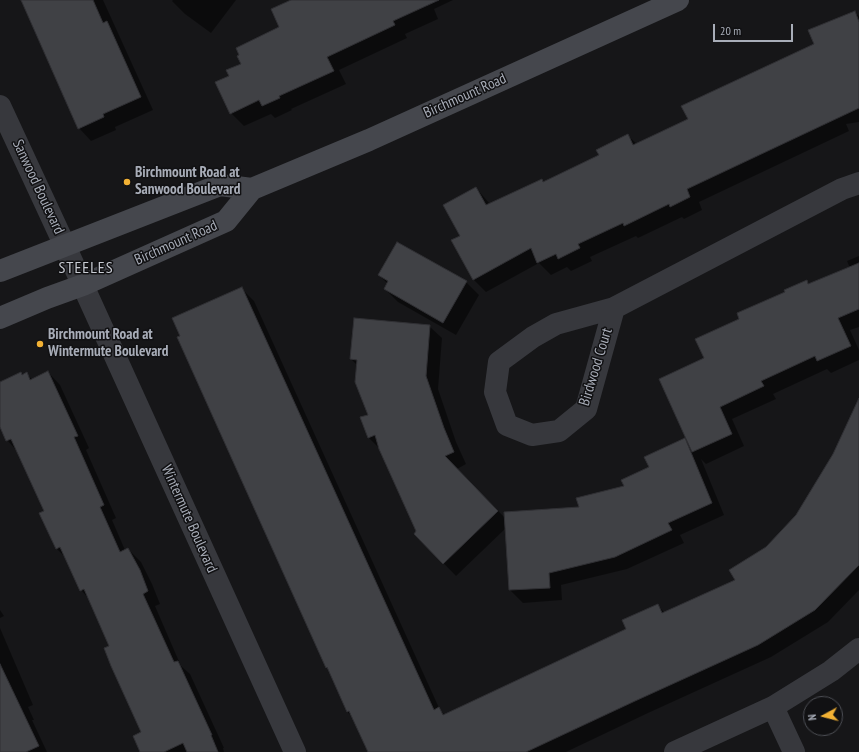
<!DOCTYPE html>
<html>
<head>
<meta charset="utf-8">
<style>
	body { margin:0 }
	#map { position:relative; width:859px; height:752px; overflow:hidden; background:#161618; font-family:"PT Sans Narrow",sans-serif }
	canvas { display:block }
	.north { position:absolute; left:803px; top:696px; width:40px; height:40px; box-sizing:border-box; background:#111113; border:1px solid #4d4f55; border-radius:50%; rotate:263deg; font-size:11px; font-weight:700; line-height:16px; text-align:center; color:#a8adb8 }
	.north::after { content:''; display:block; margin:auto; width:14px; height:18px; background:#f2b134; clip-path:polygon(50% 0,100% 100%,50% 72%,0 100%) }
	.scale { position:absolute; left:713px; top:24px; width:80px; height:18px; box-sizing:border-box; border:2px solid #a8adb8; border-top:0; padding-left:5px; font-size:12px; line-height:14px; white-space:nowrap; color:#a8adb8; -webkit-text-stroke:3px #111113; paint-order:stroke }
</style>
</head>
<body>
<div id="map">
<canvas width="859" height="752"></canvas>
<div class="north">N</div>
<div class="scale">20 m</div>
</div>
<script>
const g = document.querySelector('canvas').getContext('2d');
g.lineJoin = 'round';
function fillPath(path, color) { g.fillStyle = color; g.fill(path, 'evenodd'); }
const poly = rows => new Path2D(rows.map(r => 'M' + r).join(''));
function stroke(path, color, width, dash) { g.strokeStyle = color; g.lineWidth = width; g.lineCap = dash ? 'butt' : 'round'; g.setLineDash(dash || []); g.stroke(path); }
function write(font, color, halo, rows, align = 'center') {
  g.font = font + ' "PT Sans Narrow",sans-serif'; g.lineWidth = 3; g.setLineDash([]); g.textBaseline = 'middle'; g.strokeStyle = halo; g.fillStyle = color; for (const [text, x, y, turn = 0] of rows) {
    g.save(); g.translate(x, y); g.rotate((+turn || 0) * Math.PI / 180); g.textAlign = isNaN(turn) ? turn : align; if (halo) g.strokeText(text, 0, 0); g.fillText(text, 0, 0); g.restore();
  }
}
fillPath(poly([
	[22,0,103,0,153,110,115,127,116,130,91,141,79,128,37,37],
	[173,0,236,0,211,33,185,14,172,1],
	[293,0,453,0,434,9,438,19,405,34,407,38,339,70,346,84,291,109,292,110,275,118,271,114,244,126,231,113,231,76,280,28],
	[854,12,859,16,859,122,846,124,849,131,699,202,702,210,684,219,682,217,638,238,636,236,590,257,592,261,571,271,567,267,551,275,539,263,486,292,473,279,461,236,476,188,490,204,542,180,544,182,600,156,628,136,637,144,689,120,815,44],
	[859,256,859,327,850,330,859,350,859,360,831,373,827,369,773,394,776,399,732,419,744,446,706,464,701,459,724,515,680,535,684,543,627,569,561,585,562,600,523,603,510,590,506,528,456,576,415,534,418,532,381,450,369,438,362,418,369,415,358,366,351,359,429,326,442,338,438,389,456,442,466,464,457,469,506,519,580,508,626,487,685,440,690,444,705,359,741,320,786,292,806,281,809,284,850,268,847,261],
	[379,275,466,282,479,295,456,335,398,302,385,289,388,284],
	[242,289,254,301,440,710,445,715,628,630,657,605,665,613,736,580,797,516,859,428,859,590,828,622,771,657,648,713,566,752,369,752,353,717,347,712,329,670,327,667,179,337],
	[48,372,60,385,89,448,86,450,116,518,112,520,125,550,128,549,141,562,152,584,160,604,155,606,181,666,190,674,224,748,223,748,224,752,141,752,143,733,110,646,90,600,81,590,65,557,57,549,45,511,16,450,7,440,2,428,0,429,0,381,2,383,21,374,23,375,26,374,32,379],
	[0,610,4,616,0,618],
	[0,628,33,705,28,707,34,720,32,720,47,752,0,752]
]), '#0007');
const building = poly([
	[21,0,93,0,103,23,107,21,141,97,103,114,104,117,78,129,21,0],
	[291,0,439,0,393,21,395,25,327,57,334,71,279,96,280,98,262,106,259,100,230,114,215,82,229,76,226,70,241,64,237,56,239,55,236,48,279,27,271,9,291,0],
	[855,11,859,22,859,108,687,189,690,197,670,207,669,204,624,226,623,223,578,244,580,248,558,259,556,254,537,263,531,248,473,280,451,240,460,236,443,205,476,187,486,205,542,179,543,182,599,155,596,150,628,134,633,145,688,119,681,106,814,44,808,30,855,11],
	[397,242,467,281,443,323,384,289,388,281,378,275,397,242],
	[859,263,859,309,838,318,851,346,817,361,815,356,761,381,764,386,720,407,732,434,692,452,659,379,704,358,695,339,739,319,737,313,785,292,784,290,807,280,808,284,859,263],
	[242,287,434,710,439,707,443,715,626,629,622,620,658,604,662,613,735,580,729,570,766,547,796,515,833,454,859,398,859,565,815,610,758,645,635,701,526,752,368,752,349,711,347,712,327,667,326,668,177,337,180,336,172,318,242,287],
	[354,318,430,325,426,376,444,428,454,452,445,456,498,511,443,564,414,534,416,531,379,449,375,435,368,438,360,417,368,415,355,382,357,360,350,359,354,318],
	[48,371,78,436,74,437,104,505,100,507,120,552,128,548,140,570,148,591,143,594,174,662,178,661,212,735,211,735,218,752,187,752,183,743,164,752,140,752,133,736,141,732,111,666,104,648,109,646,84,589,80,591,60,547,56,549,39,513,44,511,11,439,6,441,0,427,0,382,21,372,22,375,27,372,30,380,48,371],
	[685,438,712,503,668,523,672,530,615,557,549,573,550,588,509,590,504,512,579,507,576,498,624,486,621,480,649,467,644,457,685,438],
	[0,664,39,746,26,752,0,752,0,664]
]);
fillPath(building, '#404145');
stroke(building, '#303034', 1);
stroke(poly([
	[614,308,586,409,559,431,532,435,507,425,495,392,499,362,533,337,556,324,614,308,842,189,859,183],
	[773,707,794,752],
	[675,752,773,707,831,671,859,649]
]), '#37383d', 22);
stroke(poly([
	[0,106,65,246,295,752]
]), '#37383d', 22);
stroke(poly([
	[0,271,220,185,252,189],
	[0,318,47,298,83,285,226,221,252,189,369,140,678,0]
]), '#45474d', 22);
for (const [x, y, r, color] of [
	[127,182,4,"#f2b134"],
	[40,344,4,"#f2b134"]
]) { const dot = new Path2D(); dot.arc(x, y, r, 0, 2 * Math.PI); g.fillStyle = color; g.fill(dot); stroke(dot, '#111113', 1.5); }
write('15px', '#a8adb8', '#111113', [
	["Birchmount Road",465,96,-24],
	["Sanwood Boulevard",38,187,65],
	["Birchmount Road",176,243,-24],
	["Birdwood Court",596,367,-73],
	["Wintermute Boulevard",189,519,66]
]);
write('bold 15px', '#a8adb8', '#111113', [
	["Birchmount Road at",135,173],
	["Sanwood Boulevard",135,190],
	["Birchmount Road at",48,335],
	["Wintermute Boulevard",48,352]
], 'left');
g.letterSpacing = '1px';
write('16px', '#c9ccd4', '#111113', [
	["STEELES",86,268]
]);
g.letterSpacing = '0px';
</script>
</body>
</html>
